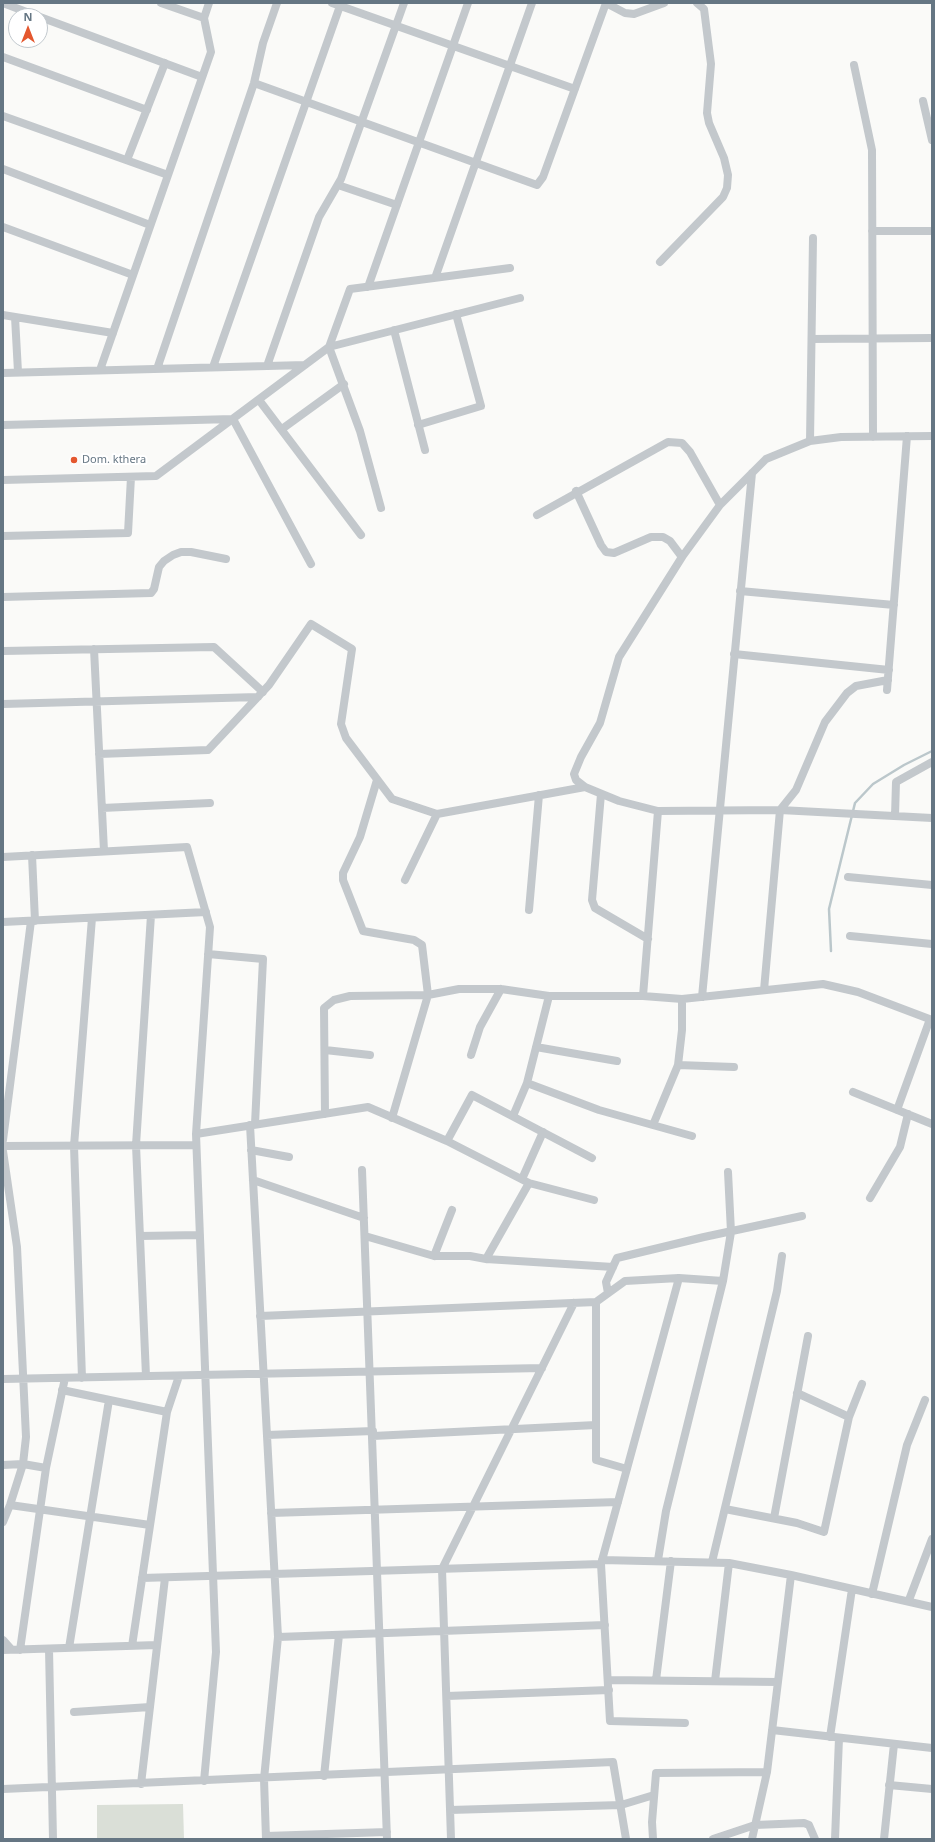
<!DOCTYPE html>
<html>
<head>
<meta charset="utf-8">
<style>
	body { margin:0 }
	#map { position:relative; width:935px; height:1842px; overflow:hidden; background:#fafaf8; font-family:"Noto Sans",sans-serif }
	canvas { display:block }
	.frame { position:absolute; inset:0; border:4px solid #657683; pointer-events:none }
	.north { position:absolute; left:8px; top:8px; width:40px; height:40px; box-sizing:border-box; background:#fff; border:1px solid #c1c8cd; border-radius:50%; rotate:0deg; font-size:11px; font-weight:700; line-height:16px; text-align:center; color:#657683 }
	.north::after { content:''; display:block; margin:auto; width:14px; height:18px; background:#e4572e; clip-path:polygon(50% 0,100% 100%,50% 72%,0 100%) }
</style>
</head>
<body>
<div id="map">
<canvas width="935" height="1842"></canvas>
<div class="frame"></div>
<div class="north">N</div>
</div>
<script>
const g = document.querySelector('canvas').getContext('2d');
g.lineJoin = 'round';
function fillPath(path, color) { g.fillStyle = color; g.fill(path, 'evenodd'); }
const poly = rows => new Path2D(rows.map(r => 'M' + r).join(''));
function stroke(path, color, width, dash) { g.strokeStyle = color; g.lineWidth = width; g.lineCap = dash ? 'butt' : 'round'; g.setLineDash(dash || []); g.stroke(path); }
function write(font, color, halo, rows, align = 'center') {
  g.font = font + ' "Noto Sans",sans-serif'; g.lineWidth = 4; g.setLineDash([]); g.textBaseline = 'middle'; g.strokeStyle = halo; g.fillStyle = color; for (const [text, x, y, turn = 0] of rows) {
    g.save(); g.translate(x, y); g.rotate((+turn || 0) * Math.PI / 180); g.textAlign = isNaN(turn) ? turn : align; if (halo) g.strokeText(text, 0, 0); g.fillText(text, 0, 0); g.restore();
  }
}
fillPath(poly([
	[183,1804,184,1839,97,1839,97,1805]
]), '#dadfd7');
stroke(poly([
	[831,951,829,909,855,803,873,784,904,765,932,751]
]), '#bbc7cb', 2.5);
stroke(poly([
	[3,3,37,16],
	[161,3,204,18],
	[332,3,575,89],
	[606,3,625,13,634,14,664,3],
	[40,17,202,77],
	[3,57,147,110],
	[854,65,872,150,873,437],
	[254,83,537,185,543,177,606,3],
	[923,101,932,140],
	[3,116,168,175],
	[127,160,165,63],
	[3,169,150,225],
	[338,185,397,205],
	[3,227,133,275],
	[872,231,932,231],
	[660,262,723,197,727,188,728,175,724,158,709,123,707,113,711,64,704,9,697,3],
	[435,278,532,3],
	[368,287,468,3],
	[3,315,113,333],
	[15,317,18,372],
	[394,330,425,450],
	[812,339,932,338],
	[267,366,319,217,341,179,404,3],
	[213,367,341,3],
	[157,369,254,83,263,43,277,3],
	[100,370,211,52,204,18,209,3],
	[3,373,305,365],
	[259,400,361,535],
	[3,425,233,419,311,564],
	[418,425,481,406,456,314],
	[282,429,344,384],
	[932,436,841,437,810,441,766,459,720,505,682,557,619,657,600,723,581,757,574,774,576,780,585,787,619,801,658,811,780,810,932,818],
	[810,441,813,238],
	[3,480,156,476,329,347,520,298],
	[576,491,601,545,606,552,614,553,651,537,663,537,670,541,682,557],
	[381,508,360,431,329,347,350,289,510,268],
	[537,515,668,442,682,443,690,452,720,505],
	[3,536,128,533,131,477],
	[740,591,894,605],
	[3,597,151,593,154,589,159,567,164,561,173,555,181,552,191,552,226,559],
	[94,649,104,851],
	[3,651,214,647,263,692],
	[734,654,889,670],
	[887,690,907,436],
	[3,704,258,697],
	[99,754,208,750,269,685,311,624,352,649,341,724,346,738,392,799,437,814,585,787],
	[601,794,592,900,595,908,648,939],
	[102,808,210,803],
	[895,816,896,782,932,762],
	[32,855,35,921],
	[3,857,187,847,210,927,196,1134,216,1652,204,1781],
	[848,877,932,885],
	[405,880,437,814],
	[529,910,539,795],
	[3,922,206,912],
	[850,936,932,944],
	[208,954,263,959,255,1124],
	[764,990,780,810,796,790,825,722,847,693,856,686,888,680],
	[643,996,658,811],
	[702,997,752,473],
	[536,1047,617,1061],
	[325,1050,370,1055],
	[471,1055,480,1027,501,989],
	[678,1065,734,1067],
	[527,1083,599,1110,692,1136],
	[853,1092,932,1124],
	[897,1110,930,1019],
	[325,1114,324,1008,334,1000,350,996,428,995,422,945,414,940,363,931,343,880,343,873,360,837,377,780],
	[513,1116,527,1083,549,996],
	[392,1118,428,995,459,989,501,989,549,996,643,996,682,999,823,984,858,992,932,1020],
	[250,1125,278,1637,264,1779,266,1839],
	[653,1125,678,1065,682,1030,682,999],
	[196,1134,368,1107,447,1141,529,1183,594,1200],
	[3,1140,31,921],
	[447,1141,472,1095,592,1158],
	[3,1146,196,1145],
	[251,1150,289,1157],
	[3,1151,17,1247,26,1437,23,1464,10,1505,3,1522],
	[362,1170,387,1839],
	[522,1179,543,1132],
	[253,1180,364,1218],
	[870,1198,900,1147,908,1114],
	[140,1236,200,1235],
	[365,1236,434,1256,470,1256,486,1259,613,1267],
	[434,1256,452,1210],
	[486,1259,529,1183],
	[679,1278,601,1564,610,1721,685,1723],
	[608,1293,606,1282,617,1258,704,1237,802,1216],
	[596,1302,596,1460,627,1469],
	[260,1316,596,1302,625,1281,679,1278,723,1281],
	[146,1376,136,1145,151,915],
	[82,1378,74,1146,92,918],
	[3,1379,542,1368],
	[62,1390,167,1412],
	[797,1393,849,1417],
	[267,1435,373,1431],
	[373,1436,596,1425],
	[3,1465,23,1464,46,1468],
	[10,1505,150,1525],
	[725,1509,797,1523,824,1532,849,1417,862,1384],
	[271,1513,618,1502],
	[774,1518,808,1336],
	[602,1560,729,1563,791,1575,932,1607],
	[658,1560,666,1511,723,1281,731,1232,728,1172],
	[712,1562,777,1291,782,1256],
	[142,1578,601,1564],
	[872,1594,907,1445,925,1400],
	[909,1600,932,1539],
	[278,1637,605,1625],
	[3,1640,11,1649],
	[132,1646,167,1412,179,1376],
	[69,1648,109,1400],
	[49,1649,53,1839],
	[3,1650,157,1645],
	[20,1650,46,1468,65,1378],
	[608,1680,778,1682],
	[656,1680,671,1561],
	[715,1681,729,1563],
	[447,1696,609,1690],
	[74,1712,150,1707],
	[772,1730,932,1748],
	[830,1737,852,1589],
	[324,1776,339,1635],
	[141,1784,165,1578],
	[889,1785,932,1789],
	[3,1789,613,1762,626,1839],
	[450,1810,621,1805,654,1795],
	[266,1836,387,1832],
	[451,1839,442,1569,574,1303],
	[653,1839,652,1822,656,1773,767,1772],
	[713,1839,755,1825,804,1823,809,1825,815,1839],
	[752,1839,767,1772,791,1575],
	[835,1839,839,1738],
	[884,1839,894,1744]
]), '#c3c8cc', 8);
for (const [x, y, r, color] of [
	[74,460,4,"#e4572e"]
]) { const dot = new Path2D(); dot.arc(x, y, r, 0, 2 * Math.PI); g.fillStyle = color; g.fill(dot); stroke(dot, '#fff', 1.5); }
write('11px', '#657683', '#fff', [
	["Dom. kthera",82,460]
], 'left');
</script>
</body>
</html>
